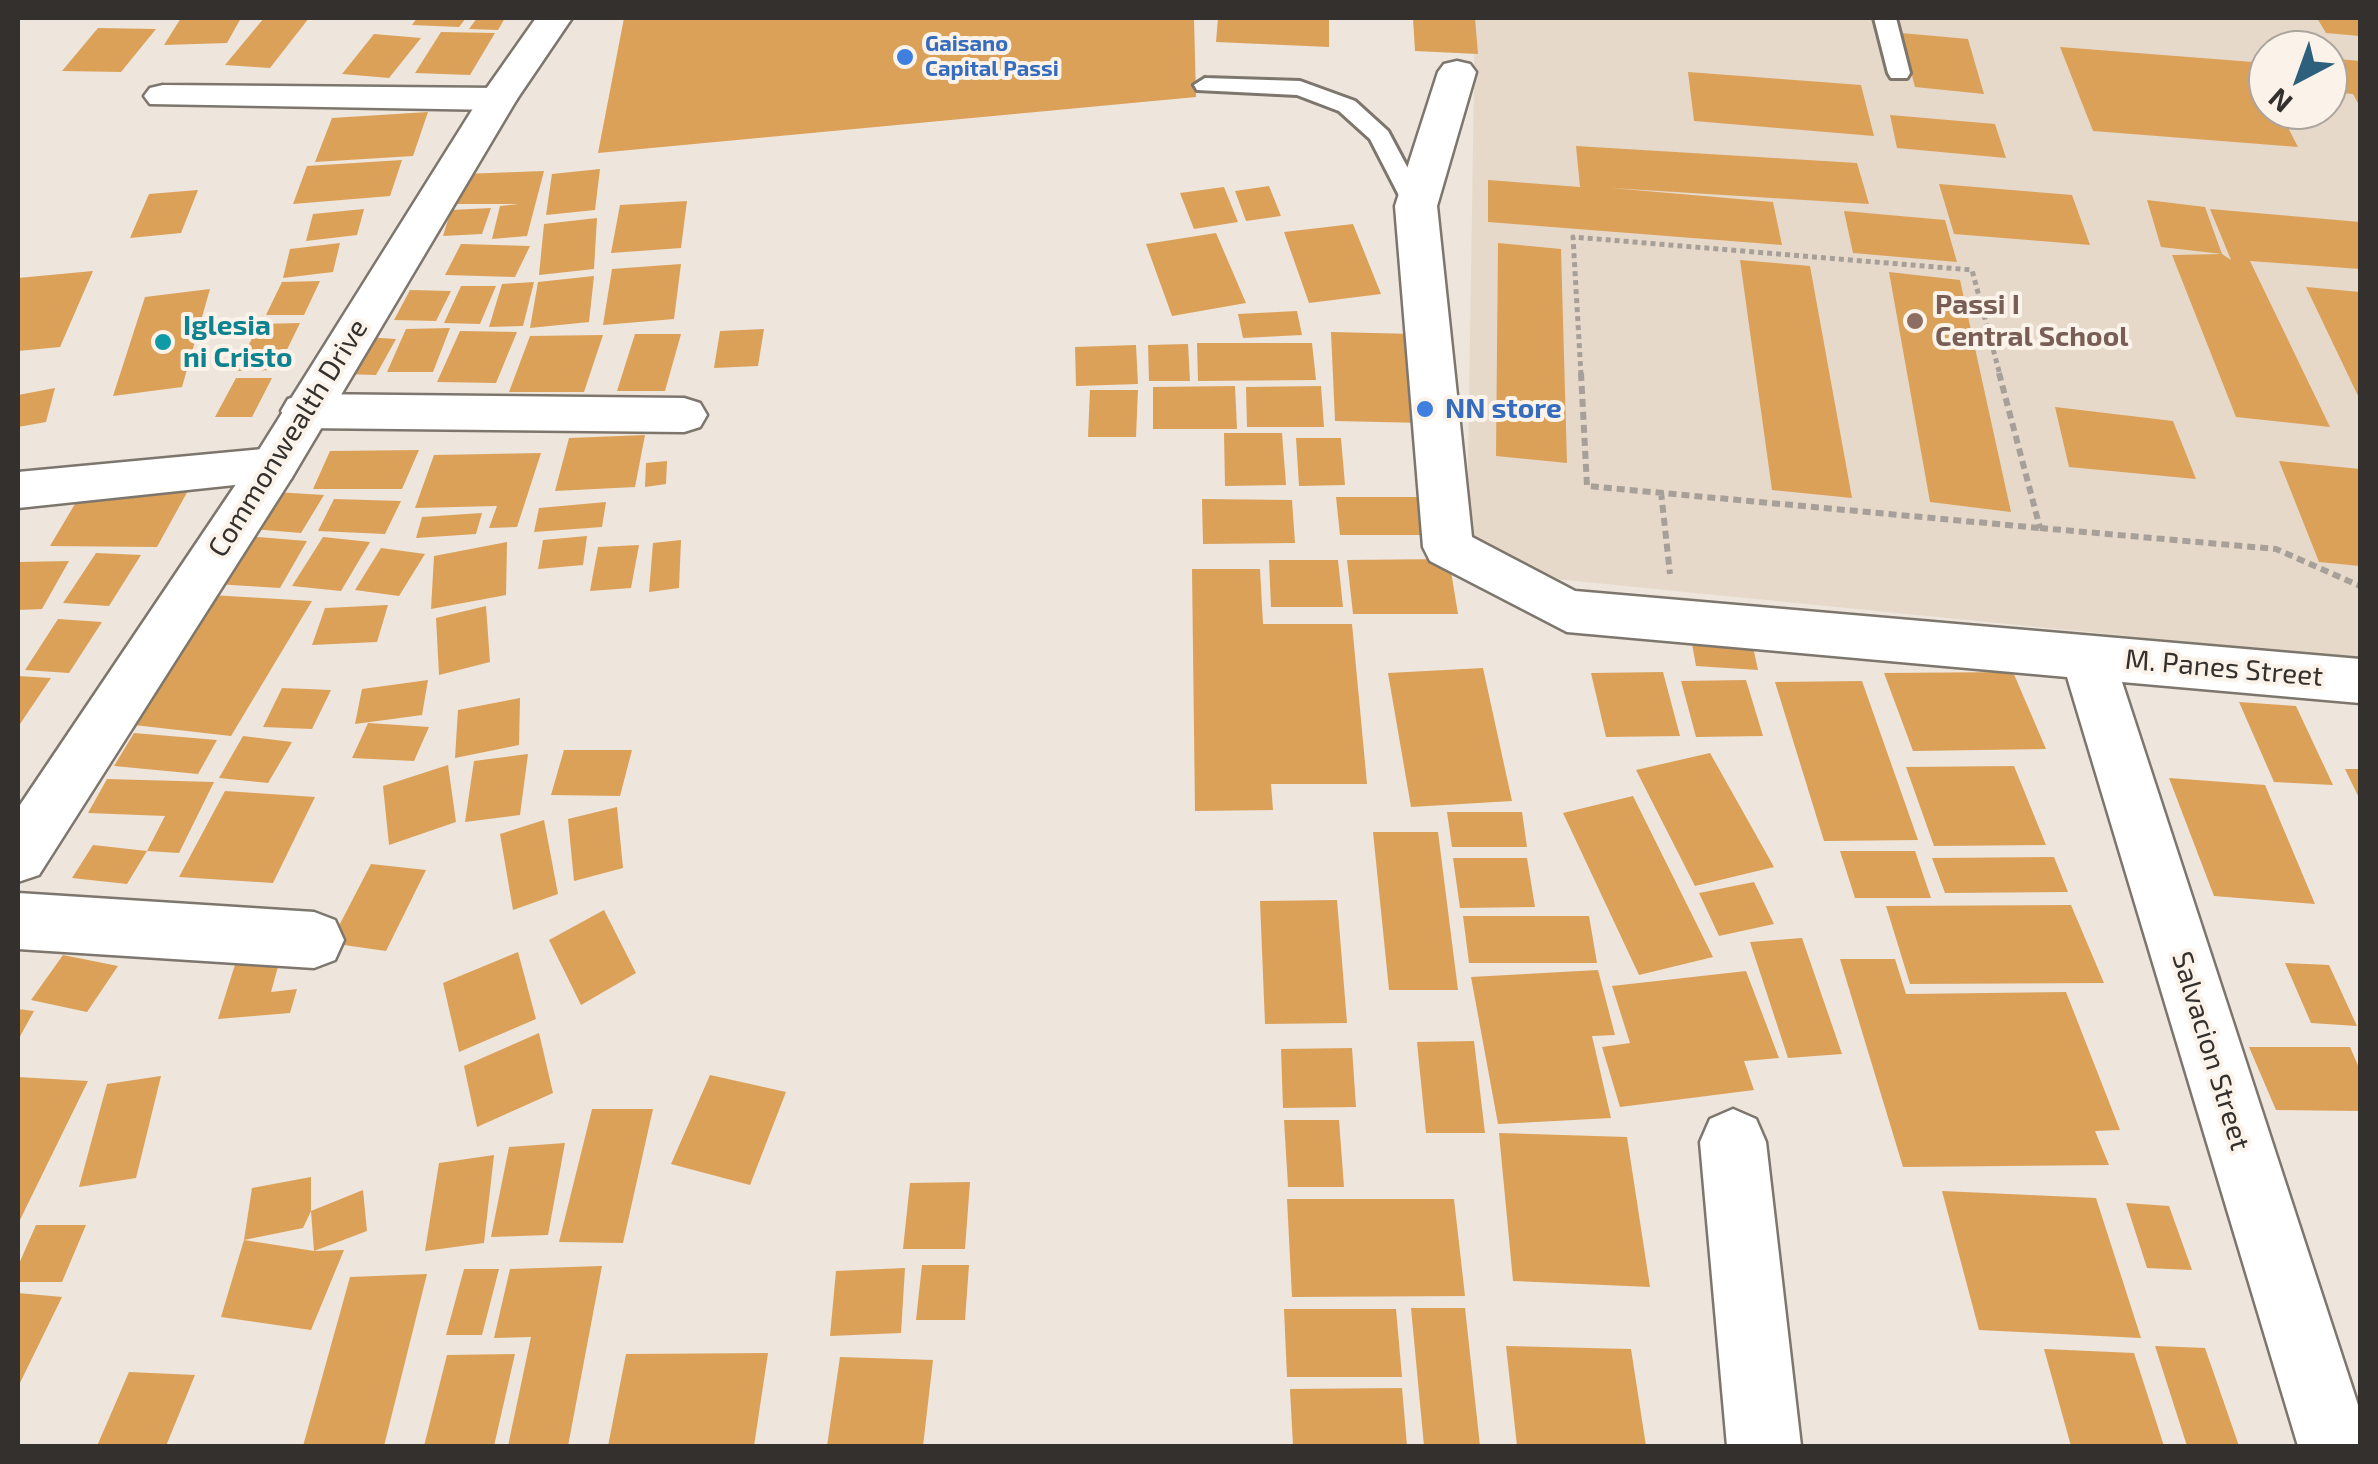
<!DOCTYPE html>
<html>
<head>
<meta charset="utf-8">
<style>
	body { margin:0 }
	#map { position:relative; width:2378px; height:1464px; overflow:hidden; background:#eee5dc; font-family:"Exo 2",sans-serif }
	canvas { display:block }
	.frame { position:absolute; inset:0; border:20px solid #34302d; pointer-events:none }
	.north { position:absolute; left:2248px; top:30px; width:100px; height:100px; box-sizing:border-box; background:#fbf3e9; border:2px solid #aba59e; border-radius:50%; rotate:221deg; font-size:28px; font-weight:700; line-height:40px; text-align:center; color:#34302d }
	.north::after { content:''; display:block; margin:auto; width:35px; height:45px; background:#2d607d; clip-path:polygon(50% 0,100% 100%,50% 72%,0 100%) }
</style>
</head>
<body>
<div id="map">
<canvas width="2378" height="1464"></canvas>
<div class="frame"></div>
<div class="north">N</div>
</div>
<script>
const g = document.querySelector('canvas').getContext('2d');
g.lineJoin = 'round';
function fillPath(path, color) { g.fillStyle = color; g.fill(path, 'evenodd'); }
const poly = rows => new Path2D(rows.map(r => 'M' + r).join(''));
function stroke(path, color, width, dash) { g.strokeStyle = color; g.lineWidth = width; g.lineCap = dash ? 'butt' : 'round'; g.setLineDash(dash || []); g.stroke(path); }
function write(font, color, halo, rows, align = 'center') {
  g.font = font + ' "Exo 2",sans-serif'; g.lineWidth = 8; g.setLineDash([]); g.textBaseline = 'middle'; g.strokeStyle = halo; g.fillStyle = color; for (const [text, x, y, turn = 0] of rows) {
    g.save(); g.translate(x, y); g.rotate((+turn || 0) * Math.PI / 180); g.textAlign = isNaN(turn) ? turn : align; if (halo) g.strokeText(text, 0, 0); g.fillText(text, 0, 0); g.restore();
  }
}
fillPath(poly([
	[1475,18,2360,18,2360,659,1515,575,1467,532],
	[2268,50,2328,50,2328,110,2268,110]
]), '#e6d9ca');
fillPath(poly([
	[181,18,241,18,227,43,164,45],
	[264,18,309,18,270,68,225,65],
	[417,18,466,18,459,27,412,25],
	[477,18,505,18,498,30,469,29],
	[624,18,1194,18,1196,97,598,153],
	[1218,18,1329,18,1329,47,1216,42],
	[1413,18,1475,18,1478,54,1415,51],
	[2317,18,2360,18,2360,36,2326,33],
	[98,28,156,29,121,72,62,71],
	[441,32,495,33,470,75,415,73],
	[1901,33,1968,39,1984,94,1915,87],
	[374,34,421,38,389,78,342,74],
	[2060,47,2253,62,2268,90,2268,110,2279,110,2298,147,2093,131],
	[2328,58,2360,61,2360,107,2353,94,2328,92],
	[1688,72,1861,85,1874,136,1694,121],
	[428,112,413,156,315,162,332,118],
	[1890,115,1995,124,2006,158,1897,148],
	[1576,146,1857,163,1869,204,1611,188,1773,202,1782,245,1488,222,1488,180,1580,187],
	[402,160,390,196,293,204,307,166],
	[600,169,595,210,546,215,552,174],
	[544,171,527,236,492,239,500,206,519,204,451,204,463,174],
	[1939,184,2072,195,2090,245,1954,234],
	[1269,186,1281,216,1246,221,1235,191],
	[1224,187,1238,222,1194,229,1180,193],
	[198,190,181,233,130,238,149,194],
	[2147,200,2205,207,2222,254,2161,247],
	[687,201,681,248,611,253,620,205],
	[491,208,482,234,443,236,451,210],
	[364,209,357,235,306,241,313,214],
	[2210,209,2360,222,2360,269,2250,261,2330,427,2236,417,2172,255,2222,254,2231,260],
	[1844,211,1945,220,1957,262,1853,253],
	[597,218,594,269,539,275,544,224],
	[1353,224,1381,294,1309,303,1284,232],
	[1216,233,1246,303,1172,316,1146,244],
	[340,243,333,272,283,278,290,249],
	[1498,243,1561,249,1567,463,1496,456],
	[461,244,530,246,515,277,445,275],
	[1740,260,1810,266,1852,498,1772,490],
	[681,264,674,319,603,325,612,269],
	[93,271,60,347,18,351,18,278],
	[1889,272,1960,280,2011,512,1930,502],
	[594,276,589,322,530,328,538,282],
	[320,281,304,315,266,315,282,282],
	[534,282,523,326,489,327,502,284],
	[461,286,496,286,480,324,444,323],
	[2306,287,2360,292,2360,400],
	[210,289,182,387,113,396,145,297],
	[410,290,451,291,436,321,394,320],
	[1297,311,1302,335,1243,338,1238,314],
	[300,323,277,370,236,371,259,324],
	[450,328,433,372,387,372,406,329],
	[764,329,758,366,714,368,720,331],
	[460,331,517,332,496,383,437,382],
	[1331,332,1415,334,1424,423,1335,421],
	[635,334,681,334,665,391,617,391],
	[603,335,584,392,509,392,530,336],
	[365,337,396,339,376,375,344,374],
	[1197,343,1312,343,1316,380,1198,381],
	[1188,344,1190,381,1149,381,1148,345],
	[1136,345,1138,384,1076,386,1075,347],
	[236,378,272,378,252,417,215,417],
	[1235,386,1237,429,1153,429,1153,387],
	[1321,386,1324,427,1247,427,1246,387],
	[55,388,46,422,18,427,18,395],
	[1090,390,1138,390,1136,437,1088,437],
	[2055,407,2173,421,2196,479,2069,467],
	[1224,433,1282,433,1286,485,1225,486],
	[645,435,635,487,555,491,569,438],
	[1296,438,1341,438,1345,485,1299,486],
	[419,450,402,489,313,489,330,451],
	[541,453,517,527,489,528,497,506,415,508,434,455],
	[667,461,666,484,645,487,646,463],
	[2279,461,2360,469,2360,566,2319,562],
	[85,487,190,487,157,547,50,546],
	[275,492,324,495,301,533,252,529],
	[1336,497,1417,497,1423,535,1340,535],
	[334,499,401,501,385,534,318,531],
	[1202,499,1292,500,1295,543,1203,544],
	[606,502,602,527,534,532,539,508],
	[482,513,476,534,416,538,422,517],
	[245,536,307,541,280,588,216,584],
	[587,536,583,565,538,569,543,540],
	[323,537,370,542,341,591,292,586],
	[681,540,679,588,649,592,653,543],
	[507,542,506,595,431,609,434,556],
	[639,545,631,588,590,591,598,547],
	[381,548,425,554,399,596,355,590],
	[96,553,141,555,109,606,63,603],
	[1449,559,1458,614,1353,614,1347,560],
	[1269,560,1338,560,1343,607,1271,607],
	[69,561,42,609,18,610,18,562],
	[1192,569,1260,569,1263,624,1352,624,1367,784,1271,784,1273,810,1195,811],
	[211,595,312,601,231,736,134,725],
	[388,605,377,642,312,645,325,608],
	[486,606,490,662,439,675,436,618],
	[58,619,102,622,69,673,25,670],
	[1691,638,1752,642,1758,670,1696,666],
	[1483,668,1512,801,1411,807,1388,673],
	[1663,672,1680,736,1606,737,1591,673],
	[2013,672,2046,749,1913,751,1884,673],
	[18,676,51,678,20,724,18,724],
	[428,680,422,715,355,724,362,689],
	[1746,680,1763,736,1696,737,1681,681],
	[1862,681,1918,840,1824,841,1775,682],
	[282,688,331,690,312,729,263,727],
	[520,698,519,745,455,758,458,710],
	[2239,702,2296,706,2333,785,2274,782],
	[368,723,429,727,414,761,352,758],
	[134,733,217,740,198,774,114,766],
	[243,736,292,742,268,783,219,778],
	[564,750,632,750,620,796,551,795],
	[1710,753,1774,867,1695,886,1636,770],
	[528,754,520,815,465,822,474,761],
	[448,765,456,822,389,845,383,786],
	[2014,766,2046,845,1934,846,1906,767],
	[2345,769,2360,769,2360,800],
	[2169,778,2265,785,2315,904,2214,896],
	[107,779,214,782,179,853,147,851,165,816,88,813],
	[225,791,315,797,273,883,179,877],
	[1633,796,1713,957,1639,975,1563,813],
	[617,807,623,868,574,881,568,819],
	[1447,812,1522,812,1527,847,1452,847],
	[544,820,558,894,513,910,500,834],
	[1373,832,1438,832,1458,990,1389,990],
	[93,845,147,851,127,884,72,878],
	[1840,851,1915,851,1931,898,1855,898],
	[2054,857,2068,892,1945,893,1932,858],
	[1453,858,1527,858,1535,907,1460,908],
	[371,864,426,870,386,951,330,943],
	[1754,882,1774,924,1719,936,1699,893],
	[1337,900,1347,1023,1265,1024,1260,901],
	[2071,905,2104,983,1910,984,1886,906],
	[604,910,636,973,581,1005,549,940],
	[1463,916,1589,916,1597,963,1469,963],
	[1802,938,1842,1054,1788,1058,1750,942],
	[282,952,271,992,297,989,290,1013,218,1019,238,955],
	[518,952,536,1019,459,1052,443,983],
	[63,955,118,966,87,1012,31,1000],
	[1840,959,1895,959,1906,994,2066,992,2120,1130,2095,1131,2109,1165,1903,1167],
	[2285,963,2329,965,2357,1026,2311,1023],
	[1598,970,1615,1035,1592,1036,1611,1118,1498,1124,1471,977],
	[1746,971,1779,1058,1744,1061,1754,1090,1620,1107,1602,1047,1630,1043,1612,986],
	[18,1009,34,1011,18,1040],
	[539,1033,553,1093,477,1127,464,1066],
	[1474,1041,1485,1133,1426,1133,1417,1042],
	[2249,1047,2350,1047,2360,1070,2360,1111,2276,1110],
	[1352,1048,1356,1107,1283,1108,1281,1049],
	[710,1075,786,1092,750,1185,671,1164],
	[161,1076,136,1178,79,1187,107,1084],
	[18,1077,88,1081,18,1224],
	[592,1109,653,1109,623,1243,559,1242],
	[1284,1120,1339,1120,1344,1187,1288,1187],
	[1499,1133,1627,1137,1650,1287,1513,1281],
	[565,1143,548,1235,491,1237,509,1147],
	[494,1155,484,1243,425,1251,439,1163],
	[311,1177,311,1211,303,1228,244,1240,252,1188],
	[970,1182,965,1249,903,1249,910,1183],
	[363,1190,367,1231,314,1251,311,1211],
	[1942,1191,2096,1198,2141,1338,1979,1330],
	[1287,1199,1454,1199,1465,1296,1292,1297],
	[2126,1203,2169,1206,2192,1270,2147,1268],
	[36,1225,86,1225,62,1282,18,1282,18,1266],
	[244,1240,314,1251,344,1250,311,1330,221,1317],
	[922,1265,969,1265,965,1320,916,1320],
	[602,1266,568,1446,508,1446,531,1337,494,1338,510,1269],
	[905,1268,901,1333,830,1336,836,1271],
	[464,1269,499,1269,482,1335,446,1335],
	[427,1274,384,1446,303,1446,350,1277],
	[18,1293,62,1297,18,1387],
	[1411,1308,1465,1308,1480,1446,1424,1446],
	[1284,1309,1396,1309,1402,1377,1287,1377],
	[1506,1346,1631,1349,1646,1446,1517,1446],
	[2155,1346,2205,1348,2239,1446,2187,1446],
	[2044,1349,2134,1353,2164,1446,2071,1446],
	[768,1353,754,1446,608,1446,626,1354],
	[515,1354,494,1446,424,1446,447,1355],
	[840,1357,933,1360,923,1446,827,1446],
	[129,1372,195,1375,166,1446,97,1446],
	[1402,1388,1407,1446,1293,1446,1290,1389]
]), '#dba159');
const service = poly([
	[1874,18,1896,18,1910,73,1907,78,1891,78,1888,73,1874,18],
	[1205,78,1300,81,1355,101,1388,131,1428,206,1416,214,1407,211,1370,139,1339,111,1297,95,1197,90,1194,85,1205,78]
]);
const minor = poly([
	[1457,61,1470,64,1476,72,1437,206,1472,537,1575,591,2360,659,2360,703,2122,682,2360,1411,2360,1446,2298,1446,2067,677,1567,632,1430,561,1423,547,1395,206,1438,72,1444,64,1457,61],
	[163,85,498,88,511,91,517,99,511,107,498,110,150,104,144,96,150,88,163,85],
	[304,394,684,398,700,403,707,415,700,427,684,432,304,428,288,423,281,411,288,399,304,394],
	[274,448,291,453,298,466,291,479,18,508,18,472,274,448],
	[18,893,314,912,335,920,344,940,335,960,314,968,18,949,18,893],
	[1733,1109,1756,1119,1766,1142,1801,1446,1727,1446,1700,1142,1710,1119,1733,1109]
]);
const tertiary = poly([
	[536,18,572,18,517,99,291,479,39,875,18,882,18,808,257,453,479,99,536,18]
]);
stroke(service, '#7d766d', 6);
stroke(minor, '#7d766d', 5);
stroke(tertiary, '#7d766d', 5);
stroke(poly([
	[1581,375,1573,237,1972,270,2000,375]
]), '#a7a099', 5, [5, 4]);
stroke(poly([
	[1581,373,1587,486,2040,528],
	[1999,373,2040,528],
	[1661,492,1670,574],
	[2040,528,2276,549,2360,586]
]), '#a7a099', 6, [8, 5]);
fillPath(service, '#fff');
fillPath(minor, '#fff');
fillPath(tertiary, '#fff');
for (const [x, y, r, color] of [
	[905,57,10,"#3f7fe0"],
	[1915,321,10,"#8d6e63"],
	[163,342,10,"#0f9aa8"],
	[1425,409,10,"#3f7fe0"]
]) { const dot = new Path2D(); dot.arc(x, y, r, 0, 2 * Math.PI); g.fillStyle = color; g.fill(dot); stroke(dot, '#fbf3e9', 4); }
write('bold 22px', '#366cbe', '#fbf3e9', [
	["Gaisano",925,44],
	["Capital Passi",925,69]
], 'left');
write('bold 28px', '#785e54', '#fbf3e9', [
	["Passi I",1935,305],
	["Central School",1935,337]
], 'left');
write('bold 28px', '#0d838f', '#fbf3e9', [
	["Iglesia",183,326],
	["ni Cristo",183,358]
], 'left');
write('bold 28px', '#366cbe', '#fbf3e9', [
	["NN store",1445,409]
], 'left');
write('28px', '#34302d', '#fbf3e9', [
	["Commonwealth Drive",288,438,-58],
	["M. Panes Street",2224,668,5],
	["Salvacion Street",2211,1051,73]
]);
</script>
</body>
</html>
